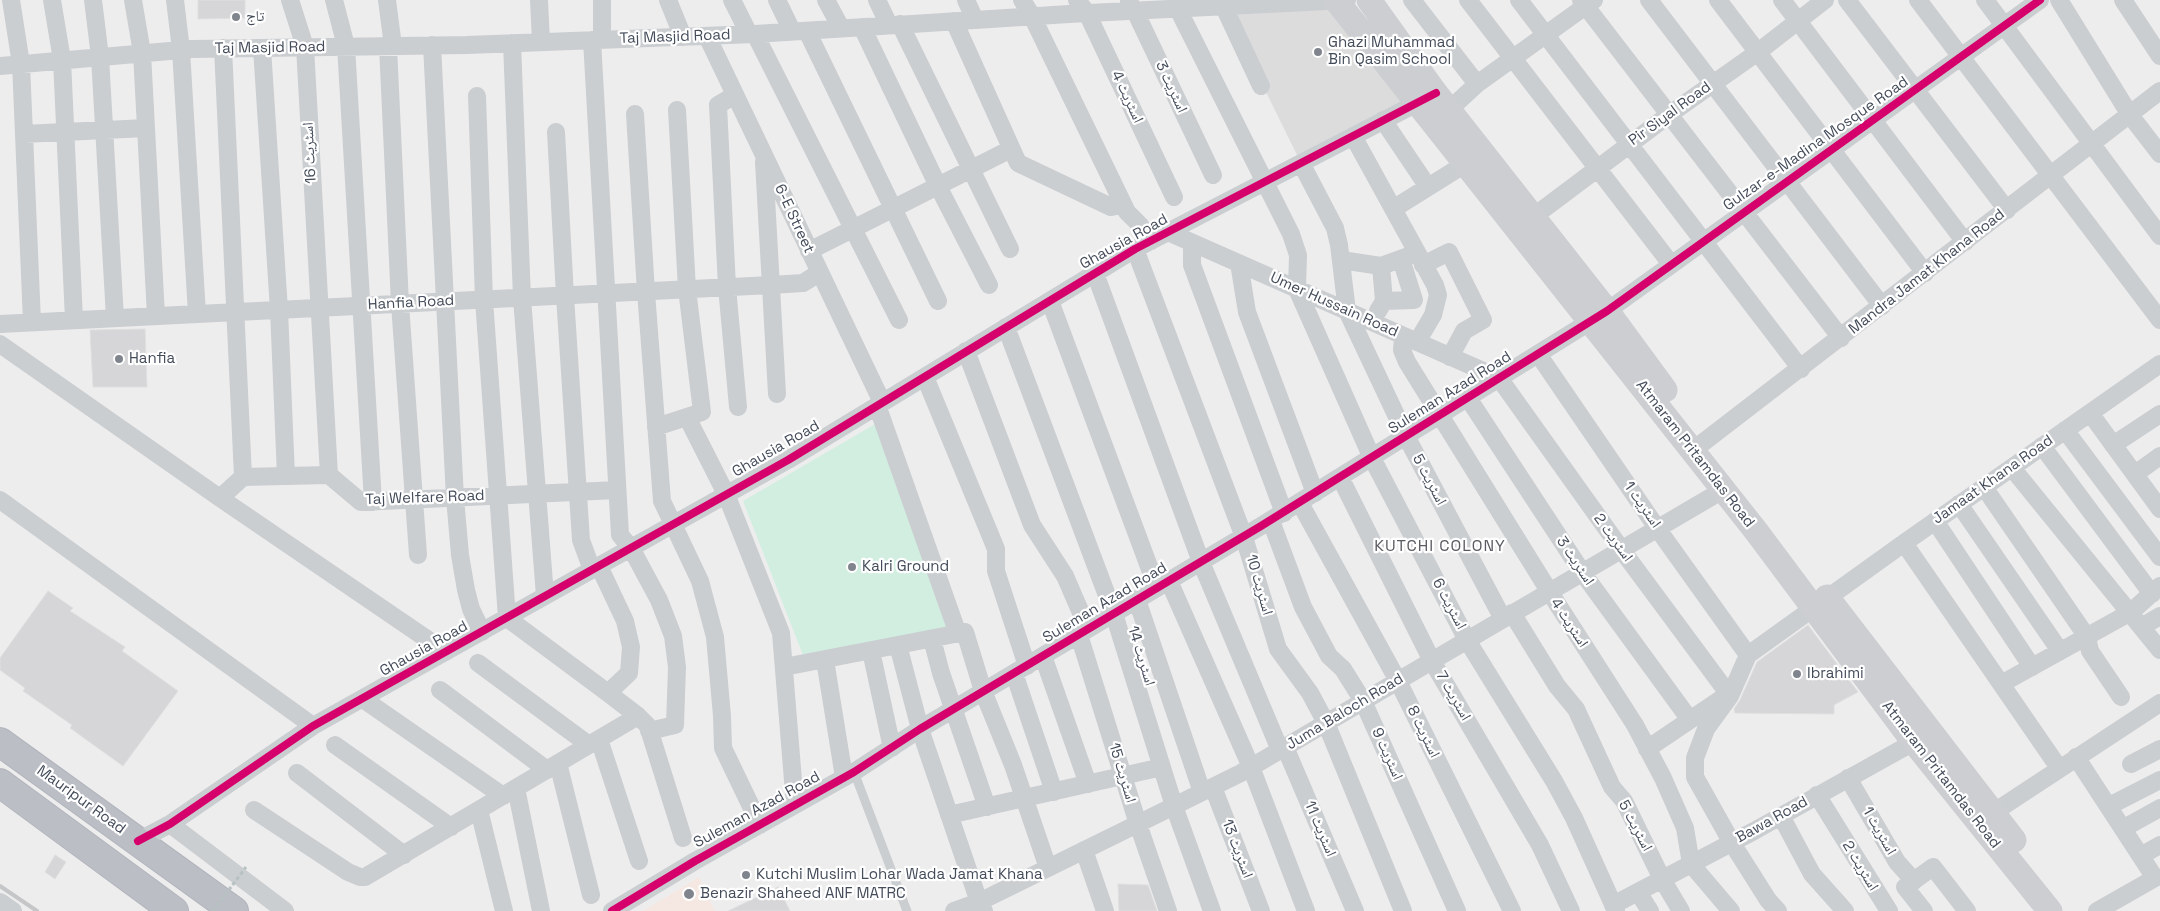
<!DOCTYPE html>
<html>
<head>
<meta charset="utf-8">
<style>
	body { margin:0 }
	canvas { display:block; background:#eeeded }
</style>
</head>
<body>
<canvas width="2160" height="911"></canvas>
<script>
const g = document.querySelector('canvas').getContext('2d');
g.lineJoin = 'round';
function fillPath(path, color) { g.fillStyle = color; g.fill(path, 'evenodd'); }
const poly = rows => new Path2D(rows.map(r => 'M' + r).join(''));
function stroke(path, color, width, dash) { g.strokeStyle = color; g.lineWidth = width; g.lineCap = dash ? 'butt' : 'round'; g.setLineDash(dash || []); g.stroke(path); }
function write(font, color, halo, rows, align = 'center') {
  g.font = font + ' "Space Grotesk","Noto Naskh Arabic",sans-serif'; g.lineWidth = 4.5; g.setLineDash([]); g.textBaseline = 'middle'; g.strokeStyle = halo; g.fillStyle = color; for (const [text, x, y, turn = 0] of rows) {
    g.save(); g.translate(x, y); g.rotate((+turn || 0) * Math.PI / 180); g.textAlign = isNaN(turn) ? turn : align; if (halo) g.strokeText(text, 0, 0); g.fillText(text, 0, 0); g.restore();
  }
}
fillPath(poly([
	[1349,1,1425,98,1301,163,1224,7]
]), '#dcdcdd');
fillPath(poly([
	[699,877,715,911,643,911]
]), '#f5e8e3');
fillPath(poly([
	[882,420,959,634,806,663,743,501]
]), '#d1eee1');
const building = poly([
	[198,0,245,0,245,18,198,19,198,0],
	[145,329,147,387,93,387,90,330,145,329],
	[48,591,73,608,70,611,125,647,122,651,178,691,123,766,70,728,72,725,23,691,25,688,0,670,0,658,48,591],
	[1808,625,1858,692,1834,705,1834,714,1735,713,1734,709,1740,700,1757,662,1808,625],
	[55,855,66,862,55,879,45,872,55,855],
	[1118,884,1148,885,1157,911,1119,911,1118,884],
	[778,887,790,911,728,911,778,887]
]);
fillPath(building, '#d6d6d9');
stroke(building, '#dfdfe0', 1);
const highway = poly([
	[0,742,234,911],
	[0,783,174,911]
]);
stroke(highway, '#b2b5bd', 30);
stroke(poly([
	[854,772,907,911]
]), '#cbced1', 9);
stroke(poly([
	[11,0,21,64,32,322],
	[52,0,62,60,74,320],
	[93,0,100,57,115,318],
	[133,0,142,53,156,316],
	[175,0,181,50,197,314],
	[290,0,305,47,329,475],
	[334,0,346,46,373,502],
	[387,0,393,46],
	[539,0,541,42],
	[602,0,602,40],
	[668,0,683,37],
	[732,0,749,34],
	[777,0,792,31],
	[826,0,841,28],
	[877,0,889,25],
	[966,0,975,20],
	[1022,0,1032,16,1127,212,1140,225,1151,241],
	[1077,0,1087,13,1174,197],
	[1412,0,1477,84],
	[1468,0,1671,264],
	[1519,0,1801,369],
	[1581,0,1841,338],
	[1649,0,1882,306],
	[1718,0,1925,273],
	[1782,0,1965,242],
	[1847,0,2007,210],
	[1918,0,2160,320],
	[1985,0,2160,236],
	[2059,0,2130,115,2160,154],
	[2123,0,2160,56],
	[1129,2,1135,11,1213,175],
	[1224,7,1261,86],
	[1178,9,1291,234,1298,255,1297,289,1372,458,1467,640,1554,781,1574,818,1616,911],
	[954,21,1018,163,1111,207,1123,204],
	[900,24,1010,249],
	[862,27,938,186,989,285],
	[807,31,938,301],
	[755,34,899,320],
	[707,36,882,402],
	[592,40,620,535,631,548,659,600,673,636,677,667,675,725,649,731],
	[512,43,522,298,545,596],
	[432,45,455,498,460,555,466,590,471,609,482,632],
	[388,46,400,304,418,555],
	[262,48,279,310,286,476],
	[0,66,192,49,467,45,755,34,1069,14,1347,0],
	[735,95,718,105,727,287,738,407],
	[477,96,484,300,507,618,608,693,638,716,648,726,683,838],
	[1449,110,1477,84,1594,0],
	[635,114,646,292,662,501,700,581,715,637,722,716,723,748,760,825],
	[1383,120,1428,187],
	[556,132,565,296,581,540,592,570],
	[24,134,146,128],
	[1353,136,1435,285,1438,295,1433,315,1417,342],
	[764,162,777,394],
	[1301,163,1335,228,1339,245,1347,311,1406,436,1503,619],
	[1393,209,1465,164],
	[1525,223,1670,114,1758,52,1825,0],
	[1168,232,1499,378,1624,553,1730,696],
	[1192,243,1192,265,1284,513],
	[1135,249,1244,537,1278,649,1310,693,1326,723,1403,911],
	[809,251,1011,149],
	[1341,260,1381,266,1417,253],
	[1239,263,1247,312,1315,493],
	[1423,265,1449,252,1483,320,1464,331,1450,357],
	[1095,273,1201,562,1280,750],
	[1050,301,1157,588],
	[1384,301,1414,300,1401,259],
	[1378,311,1384,301,1381,266],
	[0,324,771,285,803,283,819,273],
	[1006,327,1114,614,1174,806,1212,911],
	[1403,336,1402,350,1407,362,1549,591,1635,725,1663,778,1685,828,1691,864,1731,911],
	[0,344,220,498,446,652],
	[966,351,1032,525,1065,576,1088,629],
	[1538,354,1657,528,1748,655],
	[925,377,996,549,996,571,1027,666],
	[1468,398,1582,572,1690,720],
	[877,405,958,634],
	[2090,413,2160,509],
	[687,417,726,494,781,633,795,805],
	[656,427,702,412,687,289,677,110],
	[2065,430,2160,557],
	[2113,445,2160,414],
	[2042,446,2152,594],
	[1692,451,2160,91],
	[2012,468,2160,650],
	[2135,474,2160,456],
	[243,477,329,475,361,502,617,490],
	[1340,477,1432,661,1540,845,1571,911],
	[1984,487,2087,637,2090,651,2121,697],
	[220,498,243,477,223,48],
	[0,500,313,726],
	[1300,503,1398,681,1512,911],
	[1959,504,2060,651],
	[1271,521,1303,607,1329,656,1343,669,1363,701,1457,911],
	[1935,521,2032,667],
	[1904,543,2059,768],
	[599,566,625,621,631,647,629,673,608,693],
	[1169,581,1251,767,1306,911],
	[1137,600,1202,792],
	[1512,613,1557,686,1576,709,1612,787,1624,801,1662,879,1681,911],
	[2143,626,2160,616],
	[1079,635,1138,824,1168,911],
	[932,639,941,673,987,807],
	[898,645,920,729,979,902,984,911],
	[871,651,892,748],
	[1043,656,1088,784],
	[825,660,844,777],
	[478,663,589,745],
	[784,667,965,632,983,691,1013,765,1048,868],
	[1014,673,1054,792],
	[2001,684,2131,612,2160,586],
	[440,690,547,770],
	[363,699,503,796],
	[599,739,639,861],
	[335,745,451,827],
	[1285,747,1355,911],
	[1647,749,1724,697],
	[2076,757,2155,878,2097,911],
	[558,763,591,895],
	[2131,764,2160,749],
	[297,773,404,855],
	[1848,778,1897,862,1914,881],
	[1213,787,1261,911],
	[516,788,541,911],
	[1817,795,1889,911],
	[2109,806,2160,780],
	[254,810,348,872,360,877,365,877,638,716],
	[479,810,504,911],
	[949,815,1162,767],
	[1781,816,1812,874,1845,911],
	[1985,818,2160,703],
	[170,824,285,911],
	[2124,828,2160,808],
	[138,841,170,824,313,726,788,460,1135,249,1427,98],
	[1084,850,1105,911],
	[2142,855,2160,845],
	[1638,892,1650,911],
	[0,902,13,911],
	[1613,905,1754,831,1923,737],
	[612,911,695,861,854,772,920,729,1261,526,1607,311,2040,0],
	[954,911,979,902,1241,773,1723,490],
	[1778,911,1768,900,1732,843,1695,777,1695,758,1706,729,1730,696,1748,655,1904,543,2160,364],
	[1924,911,1905,887,1933,867,1967,911]
]), '#cbced1', 18);
stroke(poly([
	[1336,0,1756,531,1913,741,2050,911],
	[1369,0,1434,91,1607,311,1665,390],
	[1827,597,2014,840]
]), '#ccced2', 25);
stroke(highway, '#bbbec5', 28);
stroke(poly([
	[0,886,37,911]
]), '#c4c6c8', 4);
stroke(poly([
	[213,911,246,867]
]), '#b7c2c2', 3, [4, 2.5]);
stroke(poly([
	[138,841,170,824,313,726,788,460,1135,249,1436,93],
	[612,911,695,861,854,772,920,729,1261,526,1607,311,2040,0]
]), '#d6006c', 8);
for (const [x, y, r, color] of [
	[236,17,5,"#80848d"],
	[1318,52,5,"#80848d"],
	[119,359,5,"#80848d"],
	[852,567,5,"#80848d"],
	[1797,674,5,"#80848d"],
	[746,875,5,"#80848d"],
	[689,894,6,"#80848d"]
]) { const dot = new Path2D(); dot.arc(x, y, r, 0, 2 * Math.PI); g.fillStyle = color; g.fill(dot); stroke(dot, '#fff', 2); }
write('15px', '#444c5a', '#fff', [
	["تاج",246,17],
	["Ghazi Muhammad",1328,43],
	["Bin Qasim School",1328,60],
	["Hanfia",129,359],
	["Kalri Ground",862,567],
	["Ibrahimi",1807,674],
	["Kutchi Muslim Lohar Wada Jamat Khana",756,875],
	["Benazir Shaheed ANF MATRC",700,894]
], 'left');
write('15px', '#444c5a', '#fff', [
	["Taj Masjid Road",675,37,-2],
	["Taj Masjid Road",270,48,-1],
	["اسٹریٹ 3",1171,87,65],
	["اسٹریٹ 4",1127,97,65],
	["Pir Siyal Road",1670,114,-36],
	["Gulzar-e-Madina Mosque Road",1816,144,-35],
	["اسٹریٹ 16",310,153,-93],
	["6-E Street",794,219,65],
	["Ghausia Road",1124,242,-29],
	["Mandra Jamat Khana Road",1927,272,-38],
	["Hanfia Road",411,303,-3],
	["Umer Hussain Road",1334,305,24],
	["Suleman Azad Road",1450,393,-32],
	["Ghausia Road",776,449,-30],
	["Atmaram Pritamdas Road",1695,454,52],
	["اسٹریٹ 5",1429,480,62],
	["Jamaat Khana Road",1993,480,-35],
	["Taj Welfare Road",425,498,-2],
	["اسٹریٹ 1",1642,505,55],
	["اسٹریٹ 2",1613,538,54],
	["اسٹریٹ 3",1575,561,56],
	["اسٹریٹ 10",1259,585,74],
	["Suleman Azad Road",1105,603,-31],
	["اسٹریٹ 6",1449,604,62],
	["اسٹریٹ 4",1569,623,57],
	["Ghausia Road",424,649,-29],
	["اسٹریٹ 14",1141,656,73],
	["اسٹریٹ 7",1453,696,60],
	["Juma Baloch Road",1345,712,-31],
	["اسٹریٹ 8",1423,732,64],
	["اسٹریٹ 9",1387,754,66],
	["اسٹریٹ 15",1122,773,73],
	["Atmaram Pritamdas Road",1941,775,52],
	["Mauripur Road",81,800,36],
	["Suleman Azad Road",757,810,-29],
	["Bawa Road",1772,820,-29],
	["اسٹریٹ 5",1635,826,62],
	["اسٹریٹ 11",1320,829,67],
	["اسٹریٹ 1",1879,831,60],
	["اسٹریٹ 13",1237,849,69],
	["اسٹریٹ 2",1860,866,59]
]);
g.letterSpacing = '1px';
write('16px', '#595b61', '#fff', [
	["KUTCHI COLONY",1440,547]
]);
g.letterSpacing = '0px';
</script>
</body>
</html>
